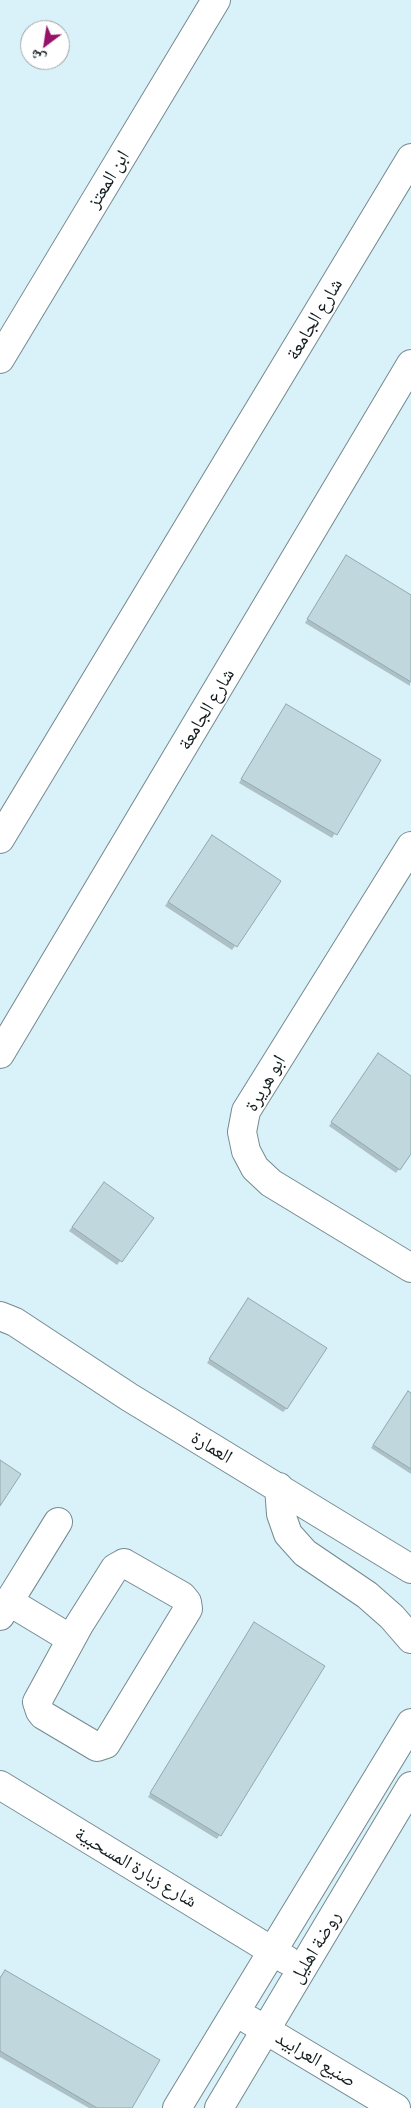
<!DOCTYPE html>
<html>
<head>
<meta charset="utf-8">
<style>
	body { margin:0 }
	#map { position:relative; width:411px; height:2108px; overflow:hidden; background:#d9f1f8; font-family:Commissioner,"Noto Naskh Arabic",sans-serif }
	canvas { display:block }
	.north { position:absolute; left:20px; top:20px; width:50px; height:50px; box-sizing:border-box; background:#fff; border:1px solid #a1a4a5; border-radius:50%; rotate:211deg; font-size:14px; font-weight:700; line-height:20px; text-align:center; color:#131c1e }
	.north::after { content:''; display:block; margin:auto; width:18px; height:22px; background:#971268; clip-path:polygon(50% 0,100% 100%,50% 72%,0 100%) }
</style>
</head>
<body>
<div id="map">
<canvas width="411" height="2108"></canvas>
<div class="north">ش</div>
</div>
<script>
const g = document.querySelector('canvas').getContext('2d');
g.lineJoin = 'round';
function fillPath(path, color) { g.fillStyle = color; g.fill(path, 'evenodd'); }
const poly = rows => new Path2D(rows.map(r => 'M' + r).join(''));
function stroke(path, color, width, dash) { g.strokeStyle = color; g.lineWidth = width; g.lineCap = dash ? 'butt' : 'round'; g.setLineDash(dash || []); g.stroke(path); }
function write(font, color, halo, rows, align = 'center') {
  g.font = font + ' Commissioner,"Noto Naskh Arabic",sans-serif'; g.lineWidth = 4; g.setLineDash([]); g.textBaseline = 'middle'; g.strokeStyle = halo; g.fillStyle = color; for (const [text, x, y, turn = 0] of rows) {
    g.save(); g.translate(x, y); g.rotate((+turn || 0) * Math.PI / 180); g.textAlign = isNaN(turn) ? turn : align; if (halo) g.strokeText(text, 0, 0); g.fillText(text, 0, 0); g.restore();
  }
}
fillPath(poly([
	[343,560,411,596,410,686,305,623],
	[286,705,379,760,332,838,239,783],
	[209,840,279,881,232,950,165,906],
	[375,1058,411,1077,411,1152,396,1173,329,1126],
	[101,1187,152,1218,117,1265,69,1231],
	[245,1303,286,1409,283,1412,207,1363],
	[411,1394,411,1474,371,1448,405,1396],
	[251,1627,324,1666,217,1839,148,1797],
	[5,1971,130,2108,89,2108,0,2057,0,1977]
]), '#0003');
const building = poly([
	[346,555,411,595,411,682,307,619,346,555],
	[286,704,381,760,337,835,241,779,286,704],
	[212,835,281,881,237,947,168,902,212,835],
	[378,1053,411,1076,411,1154,400,1170,331,1122,378,1053],
	[104,1182,154,1218,122,1262,72,1227,104,1182],
	[248,1298,327,1348,287,1409,209,1359,248,1298],
	[408,1391,411,1393,411,1469,373,1445,408,1391],
	[0,1460,21,1474,0,1506,0,1460],
	[254,1622,325,1666,221,1836,150,1793,254,1622],
	[5,1970,160,2060,132,2108,97,2108,0,2051,0,1978,5,1970]
]);
fillPath(building, '#bfd7dd');
stroke(building, '#91a8ae', 1);
const minor = poly([
	[0,359,216,0],
	[411,846,246,1111,242,1132,246,1151,255,1168,271,1183,411,1268],
	[0,1316,15,1322,129,1397,411,1569],
	[279,1487,281,1514,288,1534,305,1553,367,1595,392,1617,411,1639],
	[124,1563,182,1596,187,1602,188,1609,106,1744,97,1747,43,1715,40,1711,37,1702,79,1625,115,1568,124,1563],
	[8,1601,71,1639],
	[0,1616,58,1522],
	[0,1785,287,1960],
	[249,2020,396,2108],
	[177,2108,411,1723],
	[219,2108,411,1786]
]);
const major = poly([
	[0,839,411,158],
	[0,1054,411,364]
]);
stroke(minor, '#748a90', 30);
stroke(major, '#748a90', 30);
stroke(minor, '#fff', 28);
stroke(major, '#fff', 28);
write('19px', '#131c1e', '#fff', [
	["ابن المعتز",108,179,-59],
	["شارع الجامعة",314,319,-59],
	["شارع الجامعة",206,709,-59],
	["ابو هريرة",265,1083,-60],
	["العمارة",212,1447,31],
	["شارع زبارة المسحبية",136,1867,31],
	["روضة اهليل",315,1947,-59],
	["صنيع العرابيد",316,2059,31]
]);
</script>
</body>
</html>
